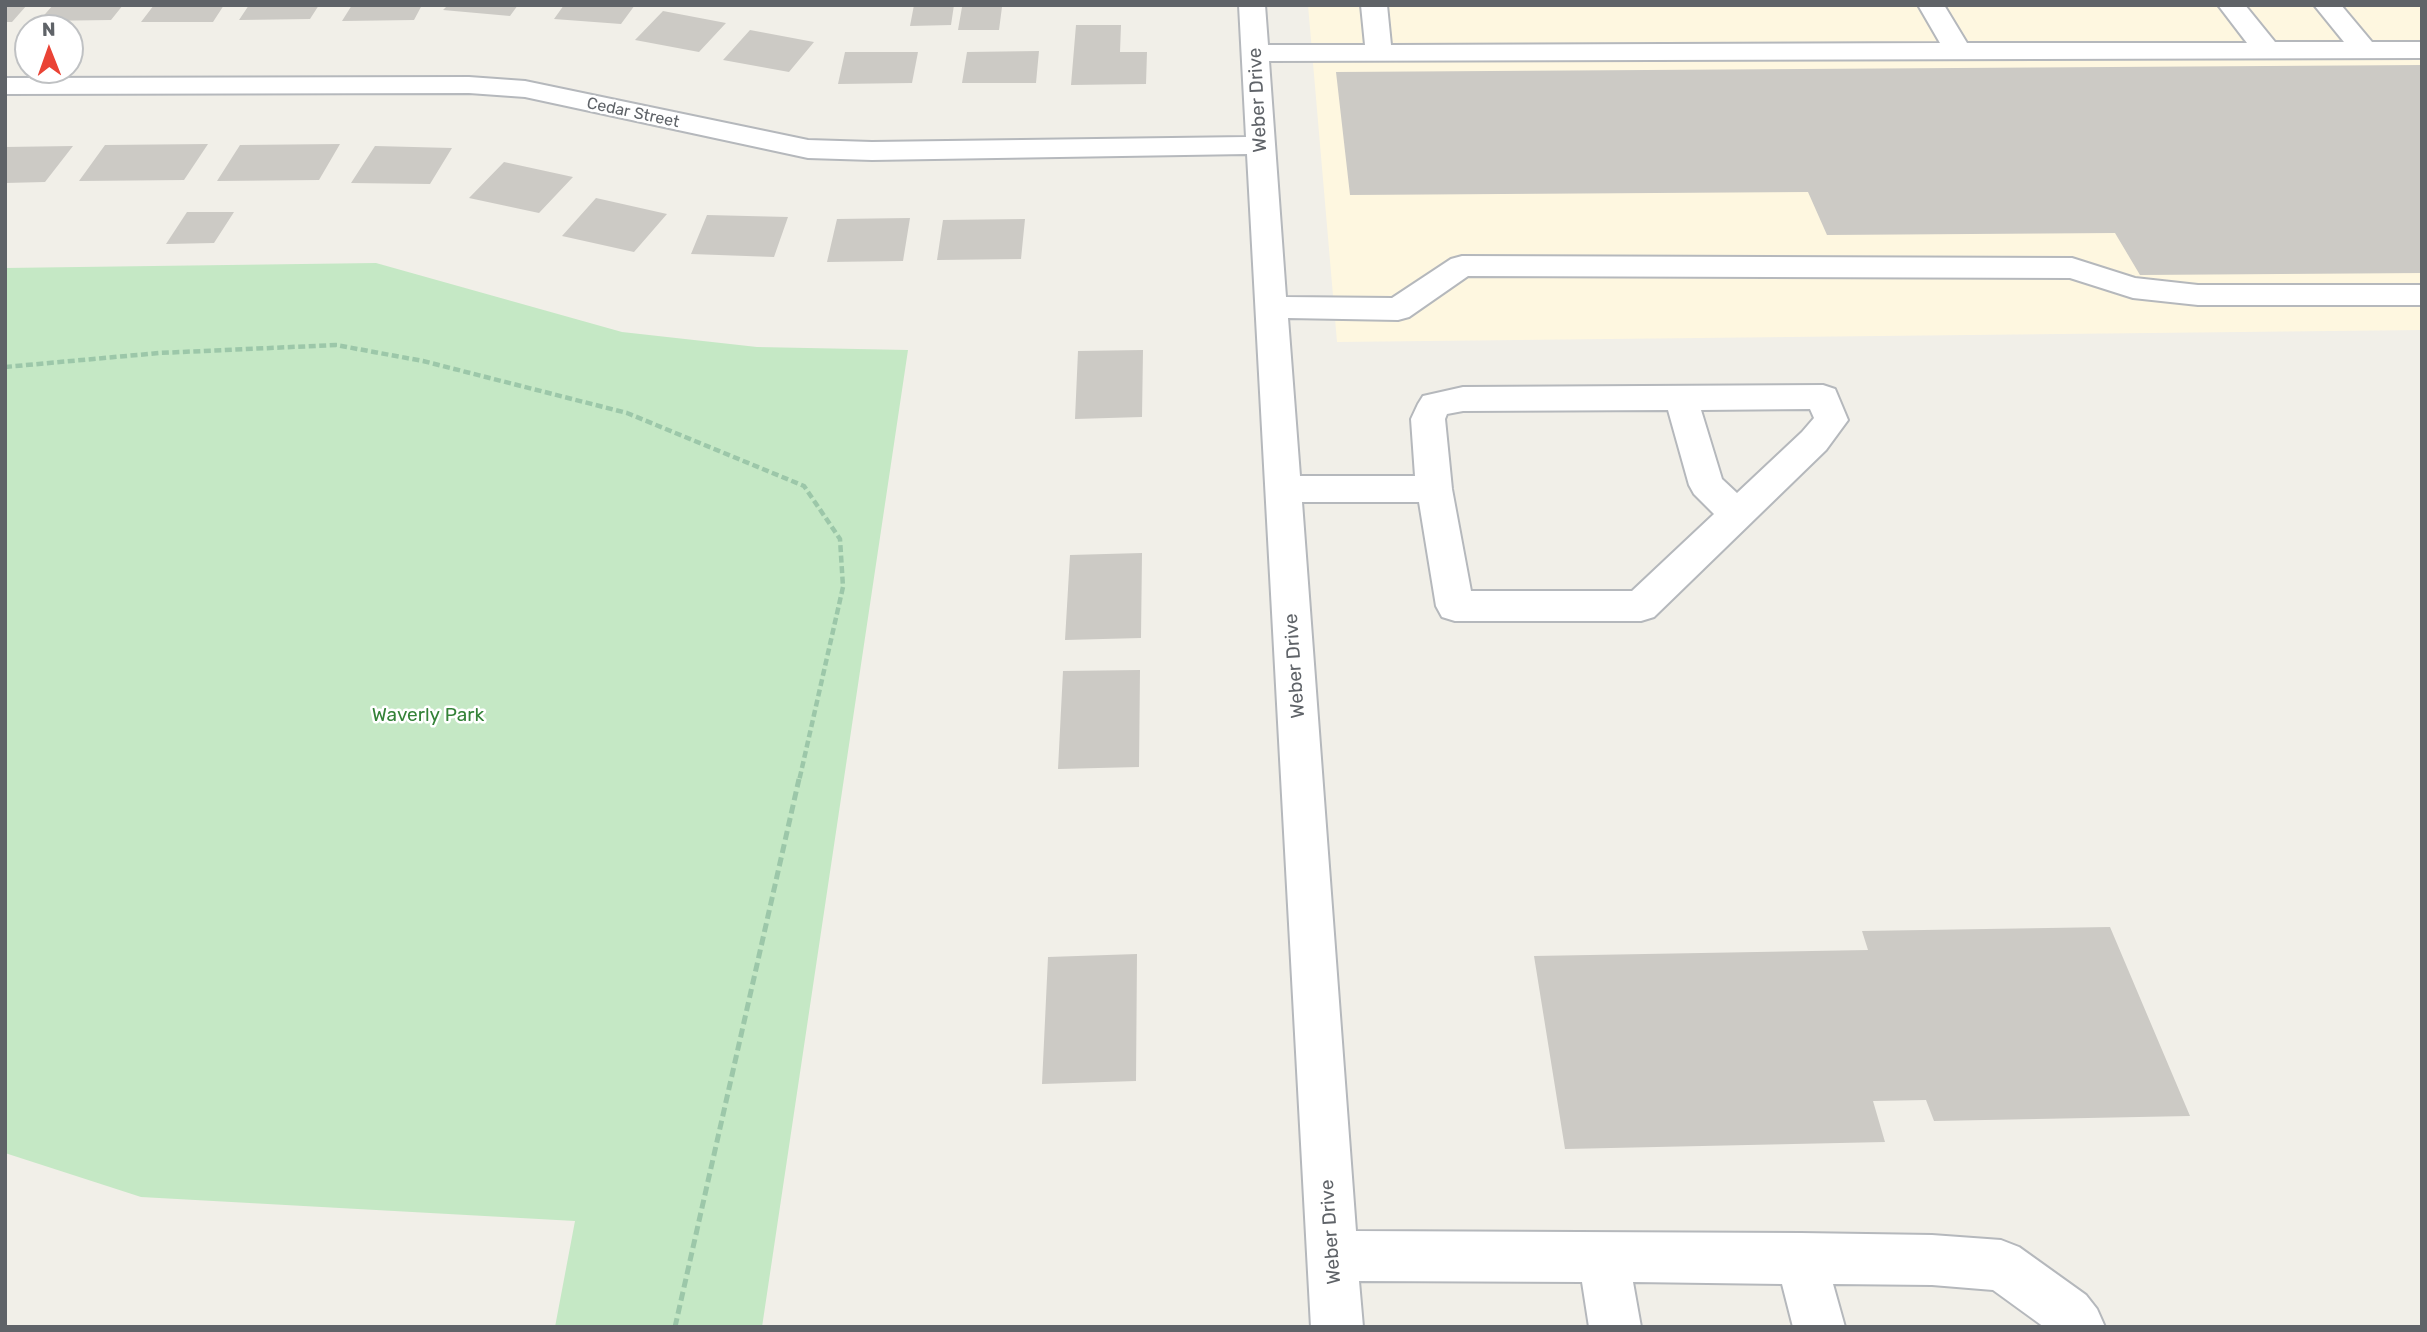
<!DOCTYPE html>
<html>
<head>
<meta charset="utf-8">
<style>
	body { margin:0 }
	#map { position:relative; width:2427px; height:1332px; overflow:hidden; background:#f1efe8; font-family:Rubik,sans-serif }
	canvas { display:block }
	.frame { position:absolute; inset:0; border:7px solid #5f6368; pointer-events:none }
	.north { position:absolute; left:14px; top:14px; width:70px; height:70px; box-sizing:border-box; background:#fff; border:2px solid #bfc1c3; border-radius:50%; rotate:359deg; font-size:19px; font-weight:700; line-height:28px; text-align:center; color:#5f6368 }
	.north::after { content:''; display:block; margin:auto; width:24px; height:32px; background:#ea4335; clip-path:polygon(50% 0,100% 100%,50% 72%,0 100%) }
</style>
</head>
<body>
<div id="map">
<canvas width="2427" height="1332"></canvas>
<div class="frame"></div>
<div class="north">N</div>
</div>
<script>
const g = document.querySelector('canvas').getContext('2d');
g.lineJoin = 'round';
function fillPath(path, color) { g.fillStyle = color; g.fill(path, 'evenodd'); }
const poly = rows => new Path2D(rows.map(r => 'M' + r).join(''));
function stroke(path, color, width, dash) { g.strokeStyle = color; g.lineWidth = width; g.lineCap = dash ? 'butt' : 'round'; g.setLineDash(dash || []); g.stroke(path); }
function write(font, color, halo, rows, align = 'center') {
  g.font = font + ' Rubik,sans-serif'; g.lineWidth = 5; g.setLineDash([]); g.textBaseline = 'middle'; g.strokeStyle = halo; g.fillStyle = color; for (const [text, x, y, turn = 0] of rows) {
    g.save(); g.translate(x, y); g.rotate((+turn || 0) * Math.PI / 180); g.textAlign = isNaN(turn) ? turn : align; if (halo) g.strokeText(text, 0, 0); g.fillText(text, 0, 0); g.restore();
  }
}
fillPath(poly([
	[1308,5,2422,5,2422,330,1337,342]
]), '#fef7e0');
fillPath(poly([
	[376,263,622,332,757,347,908,350,762,1327,555,1327,575,1221,141,1197,5,1153,5,268]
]), '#c5e8c5');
fillPath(poly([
	[5,5,27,5,12,22,5,22],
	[53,5,123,5,111,20,39,21],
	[154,5,224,5,213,22,141,22],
	[249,5,319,5,310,19,239,20],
	[352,5,422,5,414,20,342,21],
	[448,5,518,5,510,16,443,10],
	[564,5,635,5,621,24,554,19],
	[914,5,954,5,951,25,910,26],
	[962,7,1002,7,999,30,958,30],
	[663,11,726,23,699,52,635,40],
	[1076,25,1121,25,1120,52,1147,52,1146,84,1071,85],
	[750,30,814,42,789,72,723,60],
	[1039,51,1036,83,962,83,967,52],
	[845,52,918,52,912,83,838,84],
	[2422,65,2422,273,2140,275,2115,233,1827,235,1808,192,1350,195,1336,72],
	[208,144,184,180,79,181,105,145],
	[340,144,319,180,217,181,240,145],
	[73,146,45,182,5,183,5,147],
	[375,146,452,148,430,184,351,183],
	[504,162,573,177,539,213,469,198],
	[596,198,667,214,634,252,562,236],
	[187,212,234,212,214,243,166,244],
	[707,215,788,217,774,257,691,254],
	[910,218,903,261,827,262,837,219],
	[1025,219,1021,259,937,260,943,220],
	[1143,350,1142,417,1075,419,1078,351],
	[1142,553,1141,638,1065,640,1070,555],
	[1140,670,1139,767,1058,769,1063,671],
	[2110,927,2190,1116,1934,1121,1926,1100,1873,1101,1885,1142,1565,1149,1534,956,1868,950,1862,931],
	[1137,954,1136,1081,1042,1084,1048,957]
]), '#cccac5');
const minor = poly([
	[1239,5,1265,5,1268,45,1365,45,1361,5,1387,5,1391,45,1940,43,1918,5,1944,5,1967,43,2247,43,2218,5,2245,5,2275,42,2344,42,2314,5,2341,5,2372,42,2422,42,2422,58,1269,61,1286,297,1392,298,1451,259,1462,256,2072,258,2135,278,2198,285,2422,285,2422,305,2198,305,2133,298,2070,278,1468,276,1409,317,1398,320,1288,318,1300,476,1415,476,1411,419,1418,404,1423,396,1463,387,1823,385,1835,389,1848,420,1826,450,1654,617,1641,621,1455,621,1442,617,1436,606,1419,502,1302,502,1356,1231,1801,1233,1932,1235,2001,1240,2019,1247,2086,1295,2097,1309,2105,1327,2044,1327,1993,1290,1932,1285,1833,1284,1845,1327,1793,1327,1782,1284,1633,1282,1641,1327,1589,1327,1582,1282,1359,1281,1363,1327,1311,1327,1247,154,872,160,808,158,525,97,469,93,5,94,5,78,469,77,525,81,808,140,872,142,1246,137,1239,5],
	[1810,409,1814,418,1802,432,1737,493,1722,479,1701,410,1810,409],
	[1668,410,1689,485,1694,494,1714,514,1632,591,1471,591,1452,489,1445,419,1447,414,1463,411,1668,410]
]);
stroke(minor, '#b5b8bc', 4);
stroke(poly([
	[332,345,337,345]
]), '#9cc7a9', 3.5, [5, 2.5]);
stroke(poly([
	[5,367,159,353,336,345,423,361,627,413,804,486,840,539,843,587,799,781]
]), '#9cc7a9', 4.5, [7, 3.5]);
stroke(poly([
	[675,1327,799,779]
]), '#9cc7a9', 5, [9, 4.5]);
fillPath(minor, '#fff');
write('16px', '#5f6368', '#fff', [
	["Cedar Street",633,113,12]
]);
write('19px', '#5f6368', '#fff', [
	["Weber Drive",1258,100,-93],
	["Weber Drive",1295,666,-94],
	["Weber Drive",1331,1232,-94]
]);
write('19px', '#348238', '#fff', [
	["Waverly Park",428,716]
]);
</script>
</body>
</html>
